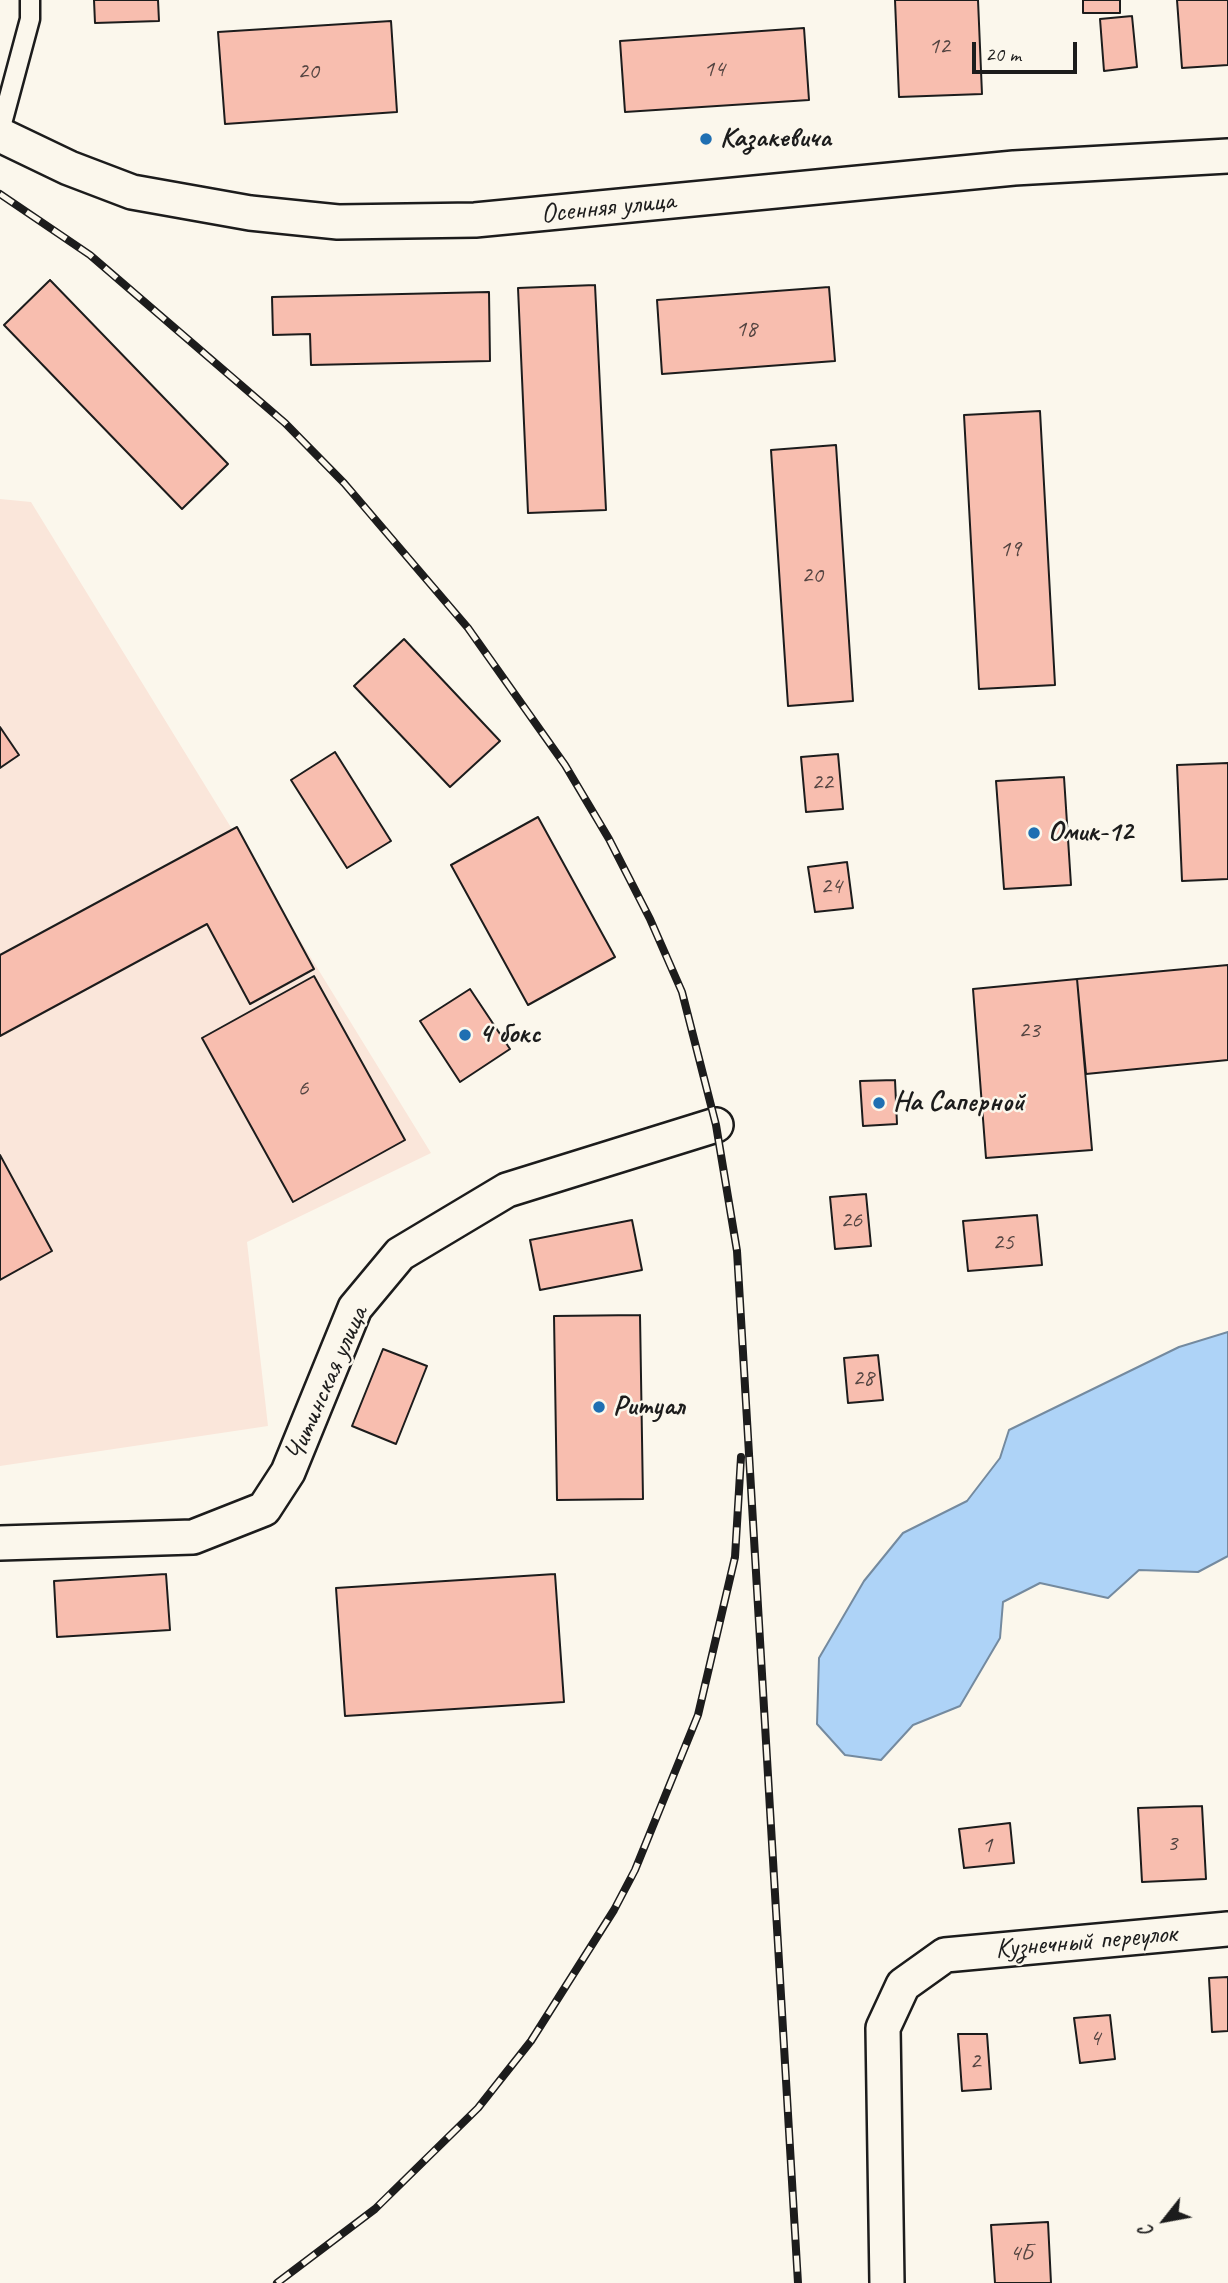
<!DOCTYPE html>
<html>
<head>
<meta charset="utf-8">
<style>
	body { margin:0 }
	#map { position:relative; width:1228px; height:2283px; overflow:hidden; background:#fbf7ec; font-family:Caveat,sans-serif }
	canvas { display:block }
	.north { position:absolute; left:1130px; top:2185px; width:70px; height:70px; -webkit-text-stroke:5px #fbf7ec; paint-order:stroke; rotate:239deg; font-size:19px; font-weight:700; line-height:28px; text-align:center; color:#1c1c1c }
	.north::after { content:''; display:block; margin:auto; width:24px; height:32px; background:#1c1c1c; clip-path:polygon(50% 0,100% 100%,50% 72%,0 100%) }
	.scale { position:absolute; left:972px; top:42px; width:105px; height:32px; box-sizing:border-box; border:4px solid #1c1c1c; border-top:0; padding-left:9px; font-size:21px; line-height:24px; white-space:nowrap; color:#1c1c1c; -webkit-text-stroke:5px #fbf7ec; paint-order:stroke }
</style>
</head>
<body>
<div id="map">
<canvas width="1228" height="2283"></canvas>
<div class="north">С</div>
<div class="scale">20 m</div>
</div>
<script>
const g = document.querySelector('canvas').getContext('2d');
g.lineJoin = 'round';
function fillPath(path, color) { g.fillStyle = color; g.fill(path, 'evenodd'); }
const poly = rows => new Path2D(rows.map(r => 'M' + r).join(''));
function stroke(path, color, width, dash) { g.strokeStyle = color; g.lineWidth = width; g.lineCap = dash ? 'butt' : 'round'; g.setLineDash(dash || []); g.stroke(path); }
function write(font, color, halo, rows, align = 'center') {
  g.font = font + ' Caveat,sans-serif'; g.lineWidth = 5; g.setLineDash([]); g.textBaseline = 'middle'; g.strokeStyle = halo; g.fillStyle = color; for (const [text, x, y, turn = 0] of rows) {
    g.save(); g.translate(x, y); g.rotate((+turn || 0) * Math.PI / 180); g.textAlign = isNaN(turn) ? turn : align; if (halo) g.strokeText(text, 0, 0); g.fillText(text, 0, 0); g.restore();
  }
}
fillPath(poly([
	[0,499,31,502,431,1153,247,1242,268,1426,0,1466]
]), '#fae6da');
const water = poly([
	[1228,1332,1228,1556,1198,1572,1139,1570,1108,1598,1040,1583,1003,1602,1000,1638,960,1706,913,1725,881,1760,845,1755,817,1724,819,1658,864,1581,903,1533,967,1501,1000,1458,1009,1430,1179,1347,1228,1332]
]);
fillPath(water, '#aed3f7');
stroke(water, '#748a9f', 2);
const building = poly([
	[94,0,158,0,159,21,95,23,94,0],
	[895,0,978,0,982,94,899,97,895,0],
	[1083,0,1120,0,1120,13,1083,13,1083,0],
	[1177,0,1228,0,1228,65,1182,68,1177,0],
	[1132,16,1137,67,1104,71,1100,19,1132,16],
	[391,21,397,112,225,124,218,32,391,21],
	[804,28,809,100,625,112,620,41,804,28],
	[50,280,228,464,182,509,4,325,50,280],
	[595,285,606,510,528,513,518,288,595,285],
	[829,287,835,361,662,374,657,300,829,287],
	[489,292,490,361,311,365,310,334,273,335,272,297,489,292],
	[1040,411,1055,685,979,689,964,415,1040,411],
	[836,445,853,701,788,706,771,450,836,445],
	[404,639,500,741,450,787,354,686,404,639],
	[0,727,19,755,0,768,0,727],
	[335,752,391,841,347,868,291,780,335,752],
	[838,754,843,809,806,812,801,757,838,754],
	[1228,763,1228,879,1182,881,1177,765,1228,763],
	[1064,777,1071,885,1004,889,996,781,1064,777],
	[538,817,615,957,528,1005,451,865,538,817],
	[237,827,314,969,250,1004,207,924,0,1036,0,955,237,827],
	[847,862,853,908,815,912,808,867,847,862],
	[1228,965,1228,1060,1086,1074,1077,979,1228,965],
	[314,976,405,1140,293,1202,202,1038,314,976],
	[1077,979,1092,1150,986,1158,973,989,1077,979],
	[470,989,510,1049,460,1082,420,1021,470,989],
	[895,1080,897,1124,863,1126,860,1081,895,1080],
	[0,1155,52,1251,0,1280,0,1155],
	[866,1194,871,1246,835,1249,830,1197,866,1194],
	[1037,1215,1042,1265,968,1271,963,1221,1037,1215],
	[632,1220,642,1270,540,1290,530,1240,632,1220],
	[640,1315,643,1499,557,1500,554,1316,640,1315],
	[383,1349,427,1366,396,1444,352,1426,383,1349],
	[878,1355,883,1400,848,1403,844,1358,878,1355],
	[166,1574,170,1630,57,1637,54,1581,166,1574],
	[555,1574,564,1702,345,1716,336,1588,555,1574],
	[1202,1806,1206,1879,1142,1882,1138,1808,1202,1806],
	[1010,1823,1014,1863,964,1868,959,1829,1010,1823],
	[1228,1977,1228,2031,1212,2032,1209,1978,1228,1977],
	[1110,2015,1115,2059,1080,2063,1074,2018,1110,2015],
	[958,2034,987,2034,991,2089,962,2091,958,2034],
	[1048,2222,1051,2283,995,2283,991,2225,1048,2222]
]);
fillPath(building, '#f8beaf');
stroke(building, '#1c1c1c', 2);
const lane = poly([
	[0,131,30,19,30,0]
]);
const street = poly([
	[0,135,69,168,132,192,250,213,338,222,475,220,1014,168,1228,156],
	[0,1543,193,1537,264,1509,288,1472,355,1308,400,1254,507,1190,716,1125],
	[887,2283,883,2028,903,1985,945,1955,1228,1929]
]);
stroke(lane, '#1c1c1c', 23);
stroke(street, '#1c1c1c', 38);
stroke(lane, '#fbf7ec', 18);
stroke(street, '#fbf7ec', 33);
const rail = poly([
	[0,194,90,255,285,423,344,483,468,628,565,765,609,839,650,919,682,992,716,1125,737,1251,798,2283],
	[277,2283,375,2209,478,2108,531,2041,614,1910,635,1870,698,1715,735,1557,741,1457]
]);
stroke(rail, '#1c1c1c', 8);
stroke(rail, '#fbf7ec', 5, [16]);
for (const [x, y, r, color] of [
	[706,139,7,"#1f6fb2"],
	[1034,833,7,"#1f6fb2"],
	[465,1035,7,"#1f6fb2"],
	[879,1103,7,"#1f6fb2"],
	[599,1407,7,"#1f6fb2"]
]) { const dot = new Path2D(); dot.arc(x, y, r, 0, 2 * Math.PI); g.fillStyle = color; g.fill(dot); stroke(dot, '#fbf7ec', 2.5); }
write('24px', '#534441', null, [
	["12",939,47],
	["14",714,70],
	["20",308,72],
	["18",746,330],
	["19",1010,550],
	["20",812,576],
	["22",822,783],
	["24",831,887],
	["23",1029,1031],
	["6",303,1089],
	["26",851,1221],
	["25",1003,1243],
	["28",863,1379],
	["3",1172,1844],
	["1",987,1846],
	["4",1095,2039],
	["2",975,2062],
	["4Б",1021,2254]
]);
write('bold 28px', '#1c1c1c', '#fbf7ec', [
	["Казакевича",720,139],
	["Омик-12",1048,833],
	["4 бокс",479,1035],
	["На Саперной",893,1103],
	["Ритуал",613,1407]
], 'left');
write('28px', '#1c1c1c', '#fbf7ec', [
	["Осенняя улица",608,208,-6],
	["Читинская улица",327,1384,-66],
	["Кузнечный переулок",1086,1942,-5]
]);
</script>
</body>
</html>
